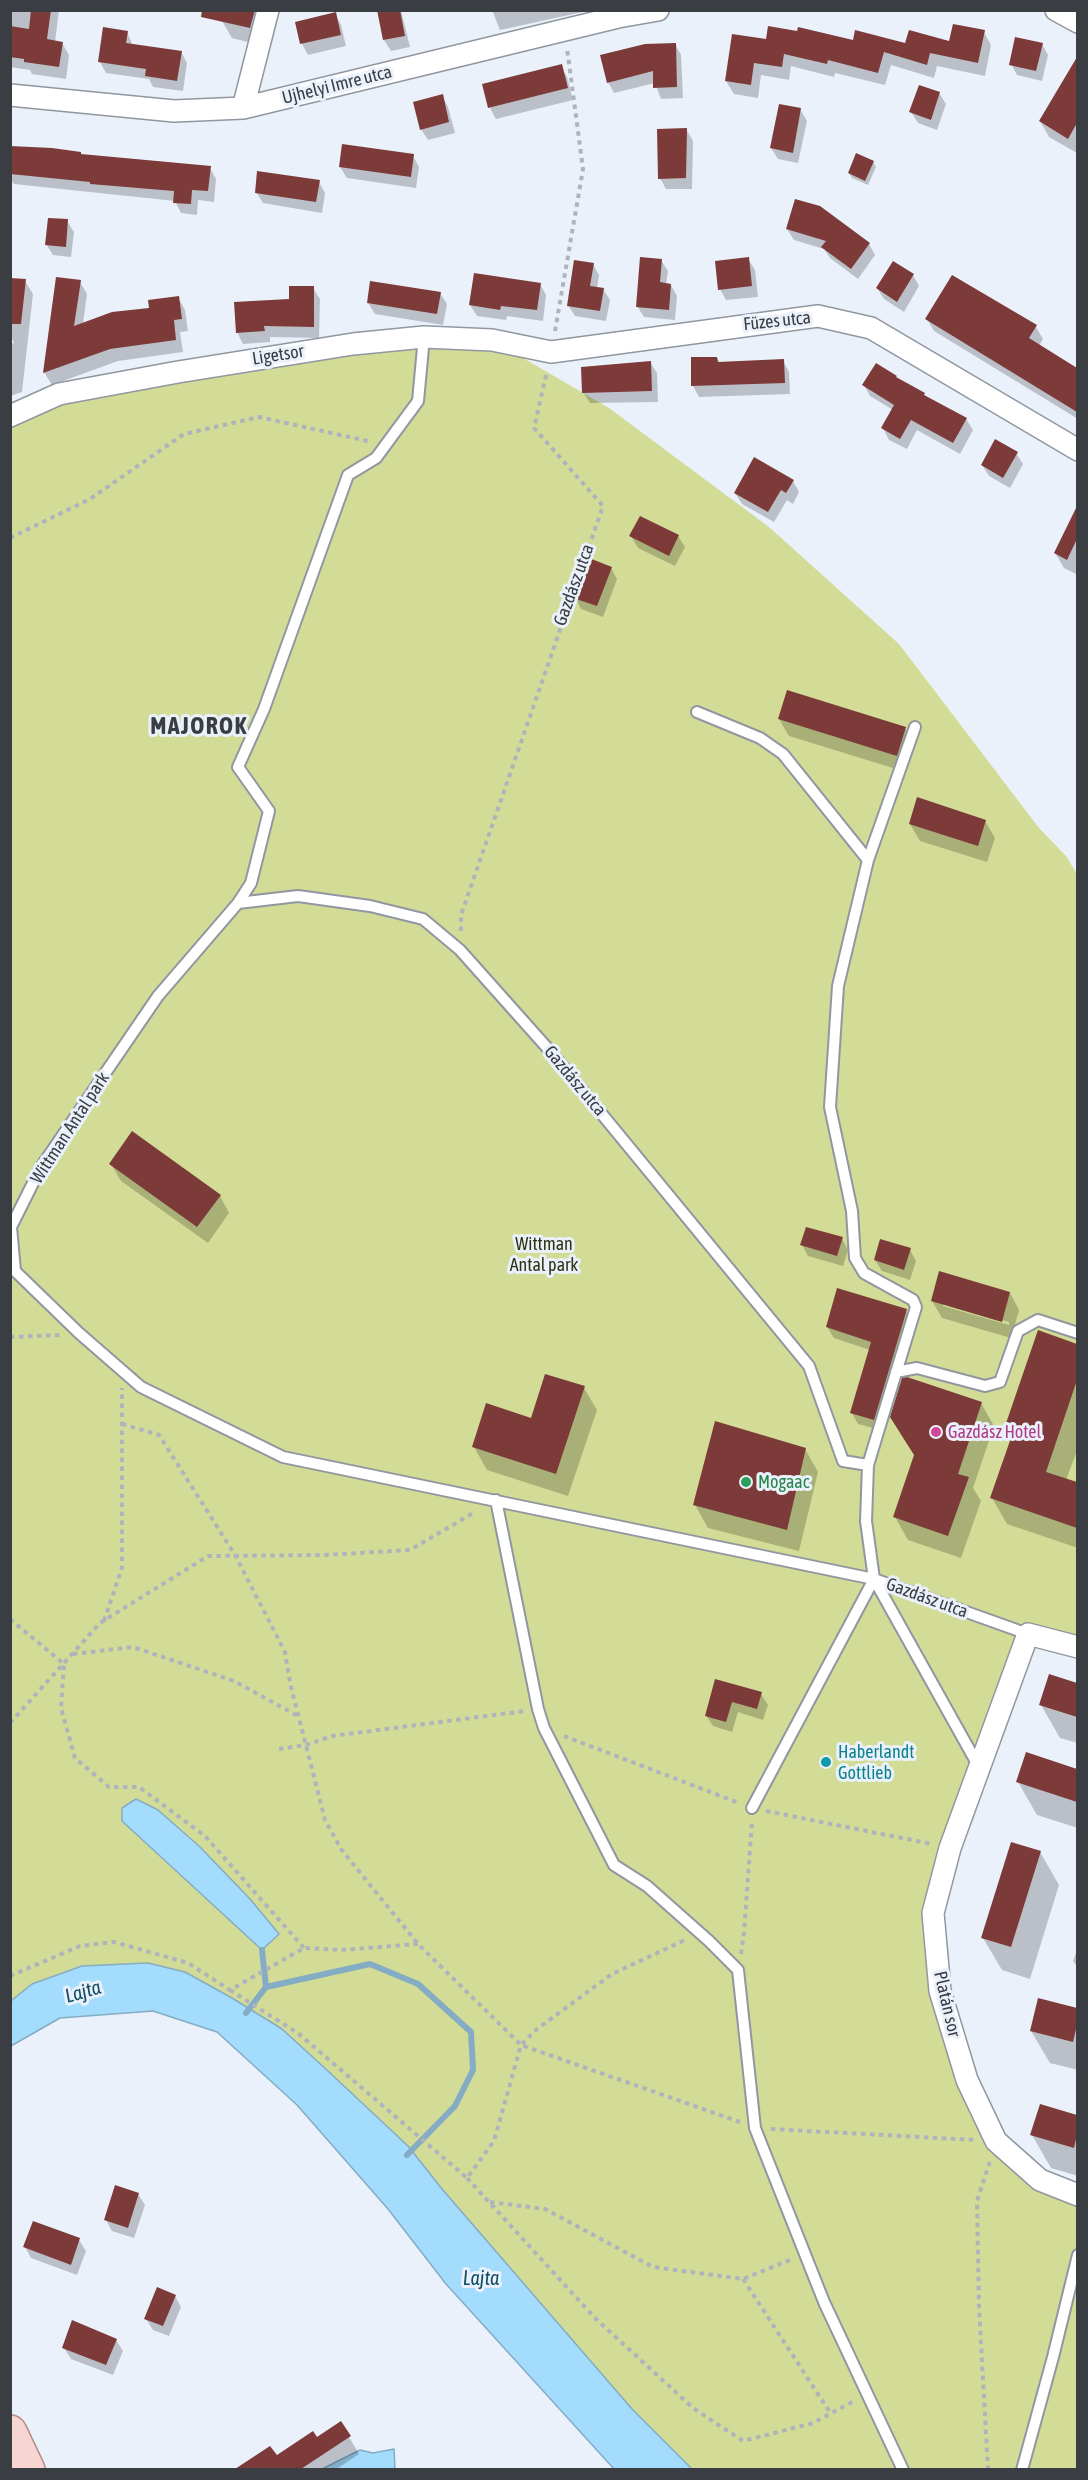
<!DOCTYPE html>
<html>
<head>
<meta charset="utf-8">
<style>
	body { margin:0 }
	#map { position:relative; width:1088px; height:2480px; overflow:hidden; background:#eaf1fb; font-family:"Asap Condensed",sans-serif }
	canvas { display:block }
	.frame { position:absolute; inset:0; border:12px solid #3a3d41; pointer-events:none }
</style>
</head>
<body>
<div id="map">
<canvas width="1088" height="2480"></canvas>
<div class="frame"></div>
</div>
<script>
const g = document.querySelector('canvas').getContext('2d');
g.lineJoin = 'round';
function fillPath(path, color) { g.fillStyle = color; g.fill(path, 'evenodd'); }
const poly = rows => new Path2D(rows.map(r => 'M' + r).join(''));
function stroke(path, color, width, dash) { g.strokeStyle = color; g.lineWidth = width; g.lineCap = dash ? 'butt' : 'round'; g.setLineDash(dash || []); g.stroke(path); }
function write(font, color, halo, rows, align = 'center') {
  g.font = font + ' "Asap Condensed",sans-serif'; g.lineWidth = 6; g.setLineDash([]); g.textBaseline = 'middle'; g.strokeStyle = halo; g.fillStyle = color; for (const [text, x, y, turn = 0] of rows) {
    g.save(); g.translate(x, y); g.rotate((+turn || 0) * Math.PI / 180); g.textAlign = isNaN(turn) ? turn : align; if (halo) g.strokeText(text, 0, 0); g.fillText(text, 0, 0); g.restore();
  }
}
fillPath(poly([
	[492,340,609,408,769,527,899,644,1039,828,1066,856,1077,874,1077,1647,1028,1634,933,1913,940,1991,996,2141,1077,2194,1077,2469,646,2469,323,2108,180,2005,85,1990,11,2031,11,416,178,372]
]), '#d2dc96');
const water = poly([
	[136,1799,158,1810,200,1847,250,1899,279,1934,262,1950,122,1821,122,1808,136,1799],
	[148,1963,185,1972,232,1998,282,2029,329,2072,408,2146,442,2189,632,2409,692,2469,614,2469,446,2284,388,2209,297,2105,217,2032,153,2011,60,2018,11,2046,11,2001,32,1984,82,1966,148,1963],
	[394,2449,395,2469,322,2469,360,2450,373,2453,394,2449]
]);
fillPath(water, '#a3dcfd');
stroke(water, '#84acc5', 1.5);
fillPath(poly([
	[10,10,59,10,55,42,62,43,69,55,66,79,32,74,30,70,10,67],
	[225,10,272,10,259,45,232,38,222,21],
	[378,10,401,10,410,47,391,51,384,40],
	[492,10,592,10,500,30],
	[335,14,341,25,346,46,308,55,302,44,297,23],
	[127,32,133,46,181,52,187,63,183,91,153,87,149,79,106,73,100,62],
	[984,32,991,45,985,76,937,66,934,78,891,65,885,85,835,73,834,77,791,66,789,80,761,75,758,98,734,94,726,81,767,41,854,42,906,45,950,43],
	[675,44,681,55,683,98,661,99,655,83,614,93,608,82],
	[1042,44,1048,55,1042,81,1017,75,1011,64],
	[1075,64,1078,66,1077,153,1049,137,1040,121],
	[561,66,567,77,573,100,496,119,490,108],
	[939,93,946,104,937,130,918,123,911,112],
	[442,96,448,107,455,133,428,140,421,129],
	[800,109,807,121,798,163,778,159,771,148],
	[686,129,693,141,692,189,666,189,660,178],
	[10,148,210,168,216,179,214,202,198,200,197,215,181,213,175,201,14,184,10,179],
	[413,156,419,167,416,188,347,178,340,167],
	[873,162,876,167,868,185,852,178,849,173],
	[319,182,325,193,322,213,263,203,256,192],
	[67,221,74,232,71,257,53,255,46,244],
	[787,229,869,244,875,255,858,279,830,258,824,249,794,240],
	[748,259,755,270,758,297,726,300,720,289],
	[661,260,668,271,666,285,671,285,677,296,675,320,644,317,637,306],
	[593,264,599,275,597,288,603,289,610,300,606,321,575,316,568,305],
	[913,275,919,286,904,312,884,299,877,288],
	[953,277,1036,327,1043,339,1039,346,1078,370,1078,419,934,331,927,319],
	[25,281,33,294,22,392,10,396,10,344,14,343,10,334,10,294],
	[80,282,87,294,83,324,151,309,178,297,185,310,188,331,180,332,183,352,118,361,52,385,44,372],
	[540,284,546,295,543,321,507,316,506,320,477,316,470,305],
	[313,288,320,299,319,338,270,337,270,342,243,344,237,332],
	[440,293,447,304,443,325,375,314,368,303],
	[717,358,720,363,783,361,789,372,790,394,699,397,693,386],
	[650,362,657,373,658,402,590,403,583,392],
	[897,380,966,419,973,430,960,454,917,430,907,449,889,440,883,428,893,410,870,396,864,385],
	[1016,453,1023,464,1010,488,989,476,982,465],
	[793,481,799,492,793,504,787,500,774,522,742,504,735,493],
	[1078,509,1078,570,1076,574,1064,568,1055,553],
	[631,536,678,536,685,547,675,566,638,548],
	[611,568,617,579,603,617,581,609,575,597],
	[779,719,905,728,915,745,906,772,789,736],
	[985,821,995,838,987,862,920,841,910,824],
	[111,1164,220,1196,229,1213,208,1243,121,1181],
	[842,1239,848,1250,843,1266,808,1256,802,1245],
	[910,1250,916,1261,910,1280,882,1271,875,1260],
	[1010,1293,1019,1310,1011,1338,942,1318,932,1301],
	[943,1303,1009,1322,1009,1325,943,1306],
	[906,1311,913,1322,880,1430,858,1424,852,1413,870,1350,834,1338,827,1327],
	[1039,1332,1078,1345,1078,1448,1066,1480,1078,1484,1078,1548,1007,1524,992,1498,1011,1442,1005,1432],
	[584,1388,597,1410,568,1496,487,1470,474,1447,531,1420],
	[981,1403,994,1426,973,1488,981,1501,961,1558,908,1540,895,1517],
	[805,1449,818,1472,799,1551,708,1528,695,1505],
	[1050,1676,1078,1685,1078,1743,1060,1738,1041,1705],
	[716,1681,761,1694,768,1705,763,1720,738,1712,732,1732,713,1726,706,1715],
	[1027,1754,1078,1770,1078,1828,1037,1815,1018,1782],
	[1040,1852,1059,1885,1030,1979,1002,1970,983,1938],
	[1078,1947,1078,1968,1073,1961],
	[1039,2000,1078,2009,1078,2070,1050,2063,1031,2031],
	[1041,2105,1078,2116,1078,2176,1051,2168,1032,2135],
	[138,2194,145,2205,134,2238,112,2231,106,2220],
	[79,2240,86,2251,77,2275,31,2258,25,2247],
	[175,2296,181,2307,169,2336,153,2330,146,2319],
	[116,2340,123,2351,113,2375,71,2359,64,2348],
	[349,2437,359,2454,335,2470,237,2470,270,2448,276,2457,317,2439]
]), '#0003');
stroke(poly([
	[262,1950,266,1987],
	[246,2013,266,1987,370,1964,418,1984,471,2032,473,2070,455,2106,407,2155]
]), '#84acc5', 6);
fillPath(poly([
	[31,10,51,10,47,39,63,42,59,67,24,62,24,59,10,57,10,26,29,29],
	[202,10,255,10,250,28,201,17],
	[377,10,400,10,405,36,383,40],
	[336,12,341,35,300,44,295,22],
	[953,24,985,30,978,63,930,53,927,65,884,52,878,73,828,60,827,64,784,54,782,67,754,63,751,85,725,81,732,34,766,39,768,26,797,31,798,27,853,40,855,30,905,43,909,30,949,41],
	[103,27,128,31,126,43,182,51,177,81,145,76,146,69,98,62],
	[1015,37,1043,43,1036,71,1009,65],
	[676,43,677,87,653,88,653,71,607,83,600,55,645,44],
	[1077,57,1077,123,1068,139,1039,121],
	[562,64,568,88,488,108,482,84],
	[919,85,940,92,931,120,909,112],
	[443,94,449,122,420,130,413,102],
	[779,104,801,108,793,153,770,148],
	[687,128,686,178,658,179,657,129],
	[342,144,414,154,411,177,339,167],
	[10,146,52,148,81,152,81,154,211,166,208,191,192,190,191,204,173,203,174,191,90,184,90,182,10,174],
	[856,153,874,161,865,181,848,173],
	[257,171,320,180,316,202,255,193],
	[795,199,820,206,870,243,851,269,821,247,826,241,786,229],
	[48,218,68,219,66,247,45,245],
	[640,257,662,259,660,282,671,284,669,310,636,307],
	[749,257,752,286,718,290,715,261],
	[574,260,594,263,590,286,604,288,600,311,567,306],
	[893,261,914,274,897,302,876,288],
	[474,273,541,283,537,310,501,306,500,310,469,305],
	[952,275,1037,325,1029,338,1077,368,1077,412,925,319],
	[56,277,81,280,74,326,112,312,149,308,148,300,179,296,182,319,174,320,176,340,110,349,43,373],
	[10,278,26,279,21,324,10,324],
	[370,281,441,292,437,314,367,303],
	[289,286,314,286,314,327,264,326,265,331,236,333,234,302,289,299],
	[691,357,717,357,718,362,784,359,785,383,691,386],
	[651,361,652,391,582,393,581,367],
	[876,363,897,376,896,377,925,393,924,395,967,418,953,443,911,420,900,439,881,428,894,405,862,385],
	[995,439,1018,452,1003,478,981,465],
	[754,457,794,480,786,493,781,490,768,512,734,493],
	[1077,506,1077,539,1067,560,1054,553],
	[640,516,679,535,669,556,629,536],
	[589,558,612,567,597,606,573,598],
	[787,690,906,727,897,756,778,719],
	[917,797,986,820,978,846,909,824],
	[132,1131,221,1195,197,1227,109,1164],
	[806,1227,843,1237,837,1256,800,1245],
	[880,1239,911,1248,904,1270,874,1260],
	[939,1271,1010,1292,1002,1322,931,1301],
	[837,1288,907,1309,874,1420,850,1413,871,1342,826,1327],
	[1038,1330,1077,1344,1077,1380,1046,1472,1077,1482,1077,1528,990,1498,1012,1435,1003,1432],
	[545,1374,585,1386,556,1474,472,1447,486,1403,531,1418],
	[907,1377,982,1402,958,1474,969,1477,948,1536,893,1517,914,1455,890,1417,902,1378],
	[715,1421,806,1448,787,1530,693,1505],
	[1049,1674,1077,1683,1077,1717,1039,1705],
	[715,1679,762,1692,757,1709,732,1702,726,1722,705,1716],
	[1026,1752,1077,1769,1077,1802,1016,1782],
	[1011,1842,1041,1851,1011,1947,981,1938],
	[1038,1998,1077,2008,1077,2025,1073,2042,1030,2031],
	[1040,2104,1077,2115,1077,2135,1074,2148,1030,2135],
	[115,2185,139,2193,128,2228,104,2220],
	[33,2221,80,2238,71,2265,23,2247],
	[157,2287,176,2295,163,2326,144,2319],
	[72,2320,117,2339,106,2365,62,2348],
	[341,2421,351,2436,301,2469,235,2469,270,2446,277,2455,313,2431,317,2437]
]), '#7c3a39');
const lane = poly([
	[697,712,760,738,783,754,868,860],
	[238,903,251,883,269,811,238,767,264,709,348,475,376,458,418,401,424,337],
	[896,1372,917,1368,985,1386,1000,1382,1018,1331,1038,1320,1078,1333],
	[868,1465,916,1307,913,1300,864,1273,855,1258,852,1211,830,1107,838,986,868,860,915,727],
	[496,1500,538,1709,544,1728,614,1865,647,1886,709,1941,738,1970,755,2128,824,2302,903,2470],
	[979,1767,874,1579,866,1521,868,1465,843,1461,809,1366,550,1051,460,950,423,919,370,906,298,896,238,903,158,996,41,1167,11,1227,15,1271,79,1333,141,1387,283,1457,874,1579,1028,1634],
	[752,1808,874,1579],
	[1022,2470,1053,2357,1078,2255]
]);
const street = poly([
	[1056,10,1078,22],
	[10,95,174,111,243,108,618,17,658,10],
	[243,108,268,10],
	[10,416,59,394,178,372,353,344,424,337,492,340,551,352,818,316,871,328,1078,450],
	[1078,1647,1028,1634,950,1848,933,1913,940,1991,967,2080,996,2141,1040,2180,1078,2195]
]);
const primary = poly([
	[10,2432,28,2470]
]);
stroke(lane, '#9097a0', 14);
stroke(street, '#9097a0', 24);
stroke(primary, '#b28e89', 36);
stroke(poly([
	[555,331,583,169,567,48],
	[10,538,90,499,184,434,259,417,372,442],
	[461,931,461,915,603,506,534,428,547,371],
	[10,1337,61,1335],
	[122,1424,159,1435,235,1555,285,1652,290,1683,325,1820,341,1849,418,1944,521,2045,740,2122],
	[10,1619,64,1664,61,1708,75,1758,109,1787,139,1787,205,1836,304,1948],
	[104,1621,122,1568,122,1388],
	[73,1654,133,1647,234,1681,298,1716],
	[10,1723,100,1623,208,1556,324,1555,410,1550,475,1512],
	[564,1736,739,1803],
	[279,1749,306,1745,332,1736,525,1711],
	[766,1811,932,1844],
	[741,1954,744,1933,752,1821],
	[10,1976,80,1946,114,1942,188,1963,230,1990,304,1948,341,1950,418,1944],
	[230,1990,299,2034,467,2178,494,2141,521,2045,537,2029,612,1974,687,1939],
	[771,2129,976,2140],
	[467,2178,596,2319,693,2408,743,2441,813,2423,856,2400],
	[490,2202,545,2209,653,2267,743,2279,792,2259],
	[743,2279,831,2414],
	[988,2470,979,2307,977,2201,990,2161]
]), '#afb4bc', 4, [4.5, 4.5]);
stroke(lane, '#fff', 10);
stroke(street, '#fff', 21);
stroke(primary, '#f7d5d0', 33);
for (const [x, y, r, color] of [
	[936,1432,6,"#d1479c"],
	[746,1482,6,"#2e9e5b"],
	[826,1762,6,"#0f9aa8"]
]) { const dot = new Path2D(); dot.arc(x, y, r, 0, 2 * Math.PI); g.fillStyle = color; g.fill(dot); stroke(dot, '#eaf1fb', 2); }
write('18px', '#3a3d41', '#eaf1fb', [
	["Ujhelyi Imre utca",337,85,-14],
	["Füzes utca",777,321,-6],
	["Ligetsor",278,355,-9],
	["Gazdász utca",574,585,-70],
	["Gazdász utca",575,1081,50],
	["Wittman Antal park",70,1128,-57],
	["Gazdász utca",927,1598,20],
	["Platán sor",947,2004,77]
]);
write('18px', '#2e3213', '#eaf1fb', [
	["Wittman",544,1244],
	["Antal park",544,1265]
]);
write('18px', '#b23c85', '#eaf1fb', [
	["Gazdász Hotel",948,1432]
], 'left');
write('18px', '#27864d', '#eaf1fb', [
	["Mogaac",758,1482]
], 'left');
write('18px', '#0d838f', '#eaf1fb', [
	["Haberlandt",838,1752],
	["Gottlieb",838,1773]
], 'left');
write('italic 20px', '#104b66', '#eaf1fb', [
	["Lajta",83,1992,-16],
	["Lajta",481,2279]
]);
g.letterSpacing = '1.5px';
write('bold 24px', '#3a3d41', '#eaf1fb', [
	["MAJOROK",199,726]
]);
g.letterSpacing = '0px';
</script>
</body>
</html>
